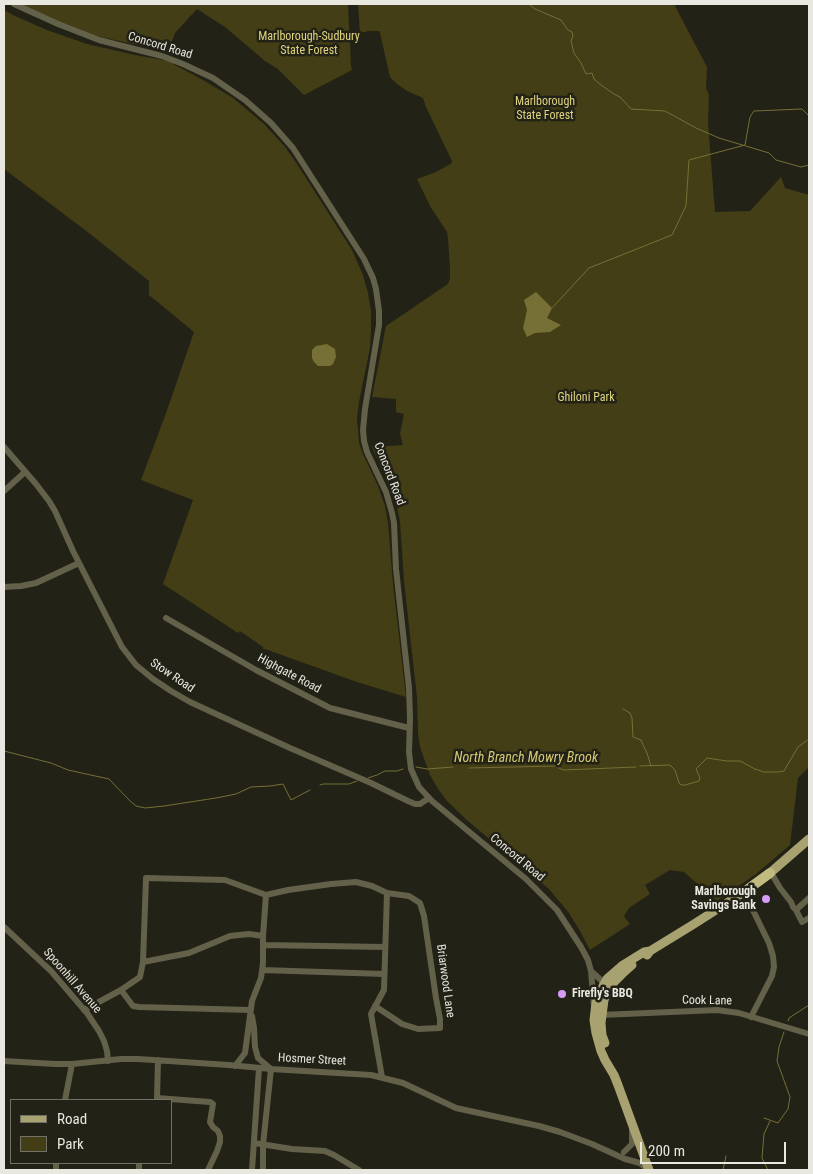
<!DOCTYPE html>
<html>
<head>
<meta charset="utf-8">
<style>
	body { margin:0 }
	#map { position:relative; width:813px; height:1174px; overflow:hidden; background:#232217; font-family:"Roboto Condensed",sans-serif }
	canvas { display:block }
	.frame { position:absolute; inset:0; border:5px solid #e8e7e0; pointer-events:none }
	.legend { position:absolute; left:10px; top:1099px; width:162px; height:65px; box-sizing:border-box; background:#232217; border:1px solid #727167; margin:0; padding:6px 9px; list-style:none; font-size:15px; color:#e8e7e0 }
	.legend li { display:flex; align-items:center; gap:10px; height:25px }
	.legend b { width:25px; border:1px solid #727167 }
	.scale { position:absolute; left:640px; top:1142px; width:146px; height:22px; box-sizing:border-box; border:2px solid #e8e7e0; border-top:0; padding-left:6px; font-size:15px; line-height:18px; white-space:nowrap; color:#e8e7e0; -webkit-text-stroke:4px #232217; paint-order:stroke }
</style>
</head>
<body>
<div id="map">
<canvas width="813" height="1174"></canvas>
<div class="frame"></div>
<ul class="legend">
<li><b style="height:6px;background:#a8a271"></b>Road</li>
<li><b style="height:14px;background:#433e15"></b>Park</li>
</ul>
<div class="scale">200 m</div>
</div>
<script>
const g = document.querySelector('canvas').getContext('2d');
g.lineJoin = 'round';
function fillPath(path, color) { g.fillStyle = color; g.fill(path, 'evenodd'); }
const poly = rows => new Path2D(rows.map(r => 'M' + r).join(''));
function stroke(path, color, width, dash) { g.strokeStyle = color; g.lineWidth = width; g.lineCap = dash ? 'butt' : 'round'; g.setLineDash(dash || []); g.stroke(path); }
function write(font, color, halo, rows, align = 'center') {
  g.font = font + ' "Roboto Condensed",sans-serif'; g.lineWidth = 5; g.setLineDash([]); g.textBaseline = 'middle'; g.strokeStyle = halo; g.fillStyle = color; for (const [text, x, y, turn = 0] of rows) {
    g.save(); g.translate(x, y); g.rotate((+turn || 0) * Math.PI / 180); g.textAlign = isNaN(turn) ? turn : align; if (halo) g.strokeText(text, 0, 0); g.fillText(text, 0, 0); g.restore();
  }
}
fillPath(poly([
	[17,4,348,4,351,66,352,70,304,95,278,69,265,61,225,27,197,9,175,33,169,49,138,45,87,34],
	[358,4,674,4,707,67,706,88,709,95,708,123,715,212,750,211,781,177,785,188,809,195,809,767,798,778,790,845,756,874,717,901,684,872,670,870,645,885,650,894,629,908,624,916,630,924,590,950,580,931,569,913,549,889,468,821,447,801,438,789,430,775,420,747,418,733,417,697,404,581,400,521,396,503,372,447,403,445,400,434,404,414,396,412,396,399,372,397,386,326,448,284,450,278,450,268,448,238,447,232,430,206,417,179,436,172,452,163,452,161,426,107,423,98,407,91,397,84,390,77,380,33,379,31,369,31,360,33],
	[4,10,15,16,47,30,87,44,135,55,174,62,173,64,203,80,233,98,264,124,285,147,297,164,352,250,363,275,368,293,371,311,371,330,370,348,359,402,357,418,359,443,363,454,378,486,385,506,388,523,393,584,406,697,357,682,265,649,263,649,263,647,240,631,238,633,163,584,193,500,141,480,165,416,194,332,149,295,149,281,89,233,4,169]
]), '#433e15');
fillPath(poly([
	[536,292,552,308,547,318,561,325,550,332,535,333,527,337,523,328,527,310,524,300],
	[327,344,335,349,336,357,333,364,330,366,318,366,314,362,312,358,312,350,316,346]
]), '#777036');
stroke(poly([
	[529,4,535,9,561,20,568,30,572,32,573,36,571,41,574,53,581,63,586,74,592,73,594,79,601,85,614,94,620,97,631,109,665,111,696,128,719,138,769,153,776,160,801,167,809,165],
	[552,308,589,268,672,235,686,206,689,160,745,145,750,117,754,111,802,109,809,116],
	[623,709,630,713,632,718,633,737,641,740,644,747,647,753,651,766],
	[4,751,51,763,68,770,109,779,130,801,136,806,145,808,164,806,216,798,236,794,251,787,270,786,283,784,291,800,310,790],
	[640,766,670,765,675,770,679,783,681,785,685,785,699,781,700,778,696,769,707,758,727,761,740,761,755,769,764,772,778,772,784,771,798,747,809,739],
	[416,767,427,769,453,767],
	[469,768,555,766,563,770,636,767],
	[368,778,377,775,385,771,397,771,403,769],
	[320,785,323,784,349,784,357,781],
	[788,1021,789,1018,809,1005],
	[764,1118,778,1123,788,1109,790,1097,777,1061,779,1047,784,1032],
	[723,1170,726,1156],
	[769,1170,768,1170,762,1158,764,1134,770,1121]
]), '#777036', 1);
stroke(poly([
	[14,4,58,24,99,40,162,56,183,64,213,78,245,100,271,123,293,148,364,259,373,278,376,289,379,311,379,325,365,409,363,430,364,441,367,452,386,492,392,513,394,523,396,569,409,688,410,718,409,752,411,769,419,787,432,801,526,879,557,910,581,947,588,960,591,971,594,1006],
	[4,447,36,484,49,501,55,511,73,551,122,647,136,665,153,679,171,691,190,702,290,748,371,783,408,801,415,804,420,804,429,798],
	[4,491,25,472],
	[4,587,21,586,36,583,79,563],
	[166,618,256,670,330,708,409,728],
	[770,873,773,876,780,888,791,902,793,907,796,910],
	[744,892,769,943,773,956,774,967,772,976,751,1017],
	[809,898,796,910,802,922,809,918],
	[4,927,51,971,87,1013,99,1031,104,1041,107,1051,108,1061],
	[263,945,385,947],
	[143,962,189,953,230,936,249,934,263,936],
	[262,970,384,974],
	[591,971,602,981,604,987],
	[121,990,133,1006,139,1007,250,1010],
	[375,1006,402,1024,418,1029,440,1028,440,1019,436,998,424,916,420,903,409,896,387,893],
	[84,1010,121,990,140,977,143,962,146,878,225,880,266,895],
	[601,1015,717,1010,739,1013,809,1034],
	[252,1016,254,1028,255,1047,258,1058,271,1069,263,1145,263,1170],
	[4,1061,55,1064,72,1064,121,1059,138,1059,229,1065,271,1069,371,1075,403,1083,456,1108,539,1126,560,1132,592,1144,625,1159,640,1163,647,1169],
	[235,1066,245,1053,252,1001,261,978,263,963,263,936,266,895,288,890,331,884,356,882,372,886,387,893,384,990,371,1014,382,1077],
	[157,1098,158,1060],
	[65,1100,72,1064],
	[157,1100,157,1098,210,1102,213,1104,210,1122,213,1127,218,1131,220,1136,220,1142,217,1151,208,1170],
	[254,1143,292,1149,325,1151,334,1155,359,1170],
	[624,1152,632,1144,632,1130],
	[139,1163,139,1170],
	[56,1170,56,1163],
	[252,1170,259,1068]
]), '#64614a', 6);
stroke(poly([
	[770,873,809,839],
	[647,955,650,951,694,924,744,892],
	[605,1043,602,1035,601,1023,604,1000,608,990,614,982,622,974,632,965],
	[649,1170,618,1085,614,1075,605,1060,601,1051,596,1033,594,1020,596,1003,602,988,607,979,623,965,644,952,650,951]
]), '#a8a271', 9);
stroke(poly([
	[744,892,770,873]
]), '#c2bb80', 10);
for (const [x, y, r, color] of [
	[766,899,5,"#d69bf9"],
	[562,994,5,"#d69bf9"]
]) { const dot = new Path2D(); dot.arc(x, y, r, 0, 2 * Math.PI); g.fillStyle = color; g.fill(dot); stroke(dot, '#232217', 2); }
write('12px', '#dfd47e', '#232217', [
	["Marlborough-Sudbury",309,37],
	["State Forest",309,51],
	["Marlborough",545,102],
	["State Forest",545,116],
	["Ghiloni Park",586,398]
]);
write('12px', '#e8e7e0', '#232217', [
	["Concord Road",160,46,17],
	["Concord Road",389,474,69],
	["Highgate Road",289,674,28],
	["Stow Road",172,676,34],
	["Concord Road",517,858,40],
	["Spoonhill Avenue",72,981,49],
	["Briarwood Lane",445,981,82],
	["Cook Lane",707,1001,1],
	["Hosmer Street",312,1060,3]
]);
write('bold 12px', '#e8e7e0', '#232217', [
	["Marlborough",756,892],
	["Savings Bank",756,906],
	["Firefly's BBQ",572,994,"left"]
], 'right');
write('italic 14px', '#d5ca74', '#232217', [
	["North Branch Mowry Brook",526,758]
]);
</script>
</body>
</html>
